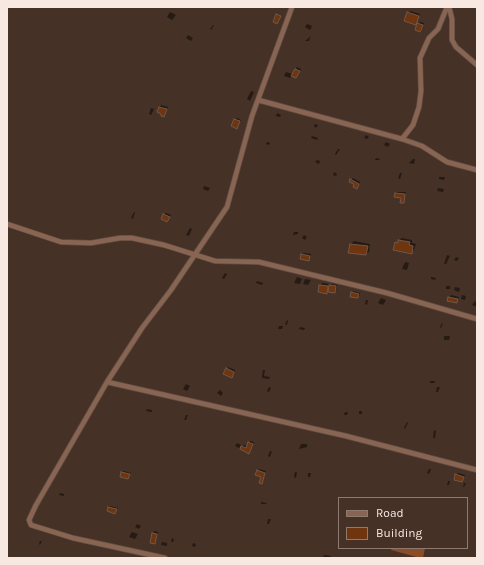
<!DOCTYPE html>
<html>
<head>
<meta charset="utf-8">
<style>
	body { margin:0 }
	#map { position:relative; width:484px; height:565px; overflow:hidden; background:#463126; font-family:Karla,sans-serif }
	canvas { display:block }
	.frame { position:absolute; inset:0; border:8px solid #f7e9e2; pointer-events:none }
	.legend { position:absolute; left:338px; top:497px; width:130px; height:52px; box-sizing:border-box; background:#463126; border:1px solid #8d7b71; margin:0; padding:5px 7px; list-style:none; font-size:12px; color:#f7e9e2 }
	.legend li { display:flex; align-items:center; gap:8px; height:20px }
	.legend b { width:20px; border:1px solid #8d7b71 }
</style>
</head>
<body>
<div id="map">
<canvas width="484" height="565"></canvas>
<div class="frame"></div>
<ul class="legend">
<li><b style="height:5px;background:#886552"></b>Road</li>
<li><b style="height:11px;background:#6e350e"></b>Building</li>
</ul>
</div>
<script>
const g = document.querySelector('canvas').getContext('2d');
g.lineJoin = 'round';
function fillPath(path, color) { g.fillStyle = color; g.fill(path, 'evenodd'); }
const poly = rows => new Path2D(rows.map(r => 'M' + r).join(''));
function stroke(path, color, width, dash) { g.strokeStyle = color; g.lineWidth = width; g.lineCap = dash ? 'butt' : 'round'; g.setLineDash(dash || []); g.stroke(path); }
fillPath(poly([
	[392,548,425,548,423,558,420,558,391,550]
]), '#8b4d27');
fillPath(poly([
	[410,11,420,14,415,24,408,13],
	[170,12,176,15,172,20,167,17],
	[420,22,424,23,420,31,418,24],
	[307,24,312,26,310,30,305,27],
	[213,25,214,25,211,30,210,29],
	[188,35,193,38,191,41,186,38],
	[311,35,309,41,305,41,311,36],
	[297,67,301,69,298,75,292,75,290,78,284,76,286,72,293,74],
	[251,91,254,92,250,101,247,99],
	[161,105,168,107,164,116,163,113,158,112],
	[151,108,154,109,151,115,149,114],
	[277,113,281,115,280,117,276,116],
	[237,118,241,120,237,128,235,119],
	[315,124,318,125,316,128,314,126],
	[366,135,369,137,367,139,364,138],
	[312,136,318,138,317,140,311,138],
	[267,142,270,143,269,145,266,144],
	[386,142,390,144,388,147,384,145],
	[338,149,340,149,336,155,335,154],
	[376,158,380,159,379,160,375,160],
	[413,159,415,159,414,164,409,163],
	[317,160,320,161,319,164,315,162],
	[334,172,337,174,336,176,333,175],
	[400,173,402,173,400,179,398,178],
	[439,177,445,177,444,180,439,179],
	[353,178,360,182,358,186,350,181],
	[204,186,210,188,208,191,203,189],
	[438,188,444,189,443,192,437,191],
	[397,192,406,192,403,202,402,197,396,193],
	[134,212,135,212,133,219,131,218],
	[166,213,171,215,167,221,164,215],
	[190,228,192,229,189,236,186,235],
	[294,232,298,232,298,234,293,235],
	[304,235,307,237,305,240,302,238],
	[402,238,412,240,412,243,416,244,414,250,411,253,396,243],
	[354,241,370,244,369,252,366,254,349,252,351,244],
	[304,253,311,254,309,260,302,254],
	[447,255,450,256,446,264,444,264],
	[456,257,459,258,457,261,454,260],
	[405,262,409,263,407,270,402,269],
	[225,273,227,274,224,279,222,278],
	[297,277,302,279,300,284,294,283],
	[431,277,436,278,435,280,431,279],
	[305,279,311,280,308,285,303,284],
	[257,281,263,283,262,285,256,283],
	[322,283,330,284,329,287,332,284,337,285,336,291,334,292,319,292],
	[446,286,450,286,450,289,446,289],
	[455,287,460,288,459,292,454,290],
	[353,291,360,293,360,296,358,297,351,296],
	[451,295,459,297,458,300,457,302,448,300],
	[462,295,466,296,465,300,461,299],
	[381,298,386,300,383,305,378,303],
	[366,300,368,300,367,305,365,304],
	[475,301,477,303,477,307,472,305],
	[287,320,288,321,287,325,285,324],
	[442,323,443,323,441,328,440,327],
	[279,326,283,326,282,329,278,329],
	[300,327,305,328,304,330,299,329],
	[444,336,450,336,449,340,444,340],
	[228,367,235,370,232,377,227,369],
	[263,370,265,370,264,376,270,377,269,379,262,378],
	[430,381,435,381,434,383,430,383],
	[186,384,190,386,187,391,183,389],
	[269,387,271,388,269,392,267,391],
	[437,387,440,387,438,392,436,392],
	[220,390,223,393,221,396,217,393],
	[147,409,152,410,152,412,146,411],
	[362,411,362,414,359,414,359,411],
	[345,412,348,412,347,415,344,415],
	[186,415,188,415,186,420,184,420],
	[407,422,408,423,405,429,404,428],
	[434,430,436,431,435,438,433,438],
	[250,441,254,442,250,451,241,448,244,445,247,446],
	[237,443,241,445,239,448,235,446],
	[301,444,307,444,307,447,299,449],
	[270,451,272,451,270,457,268,456],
	[259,469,266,471,261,483,262,476,258,470],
	[429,469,431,469,429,474,427,473],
	[124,471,131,473,128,478,122,472],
	[295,472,297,472,296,478,294,477],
	[308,473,311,473,310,477,308,477],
	[458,473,465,475,462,481,456,475],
	[448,481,450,481,449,485,447,485],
	[464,483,466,483,464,487,463,487],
	[60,493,64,494,64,496,59,495],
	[261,502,267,503,266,504,261,504],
	[110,506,118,508,115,513,109,507],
	[268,519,271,519,269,524,267,524],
	[137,524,141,526,139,529,135,527],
	[155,531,158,532,154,543,153,533],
	[132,532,138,534,135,539,129,537],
	[172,538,174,539,173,542,171,542],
	[40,541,42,541,40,545,39,544],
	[162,542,167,543,167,546,161,545],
	[193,543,196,544,195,547,192,546],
	[324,555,331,556,330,558,323,558]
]), '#0007');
const building = poly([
	[407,12,419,16,416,25,404,21,407,12],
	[276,14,281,16,277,24,273,22,276,14],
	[417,23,423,25,420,32,415,30,417,23],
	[295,69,300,71,296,78,291,76,295,69],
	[159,107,167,109,164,117,161,116,161,114,157,112,159,107],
	[234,119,240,121,237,129,231,126,234,119],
	[350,179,359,184,357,189,353,187,354,184,349,182,350,179],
	[395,193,405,194,404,203,400,203,401,198,394,197,395,193],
	[163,214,170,217,167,222,161,219,163,214],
	[398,240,410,242,409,245,413,246,412,254,393,250,395,242,398,243,398,240],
	[350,244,368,246,366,255,348,253,350,244],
	[301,254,310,256,309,261,300,259,301,254],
	[319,285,328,286,327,294,318,292,319,285],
	[329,285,336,286,335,293,328,292,329,285],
	[351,292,359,294,358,298,350,297,351,292],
	[448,297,458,299,457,303,447,301,448,297],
	[226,368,234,372,232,378,223,374,226,368],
	[248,442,253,444,249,454,240,449,241,446,246,448,248,442],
	[257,470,265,473,262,484,259,483,261,477,255,475,257,470],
	[121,472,130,474,128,479,120,477,121,472],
	[455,474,464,477,462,482,454,480,455,474],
	[108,507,117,509,115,514,107,511,108,507],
	[152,533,157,534,155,544,150,543,152,533]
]);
fillPath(building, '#6e350e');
stroke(building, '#6e584b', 1);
const street = poly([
	[449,7,452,19,452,40,456,47,477,65],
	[258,100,402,139,422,146,447,162,477,170],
	[402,139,413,125,419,107,421,91,420,58,429,38,438,29,447,7],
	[7,224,61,242,91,243,120,238,132,238,164,245,215,261,259,262,387,293,477,319],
	[107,382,346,436,477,470],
	[165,558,73,538,31,525,29,520,36,505,107,382,142,328,171,290,227,207,252,116,292,7]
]);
stroke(street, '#624e44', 6);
stroke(street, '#886552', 4.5);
</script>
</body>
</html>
